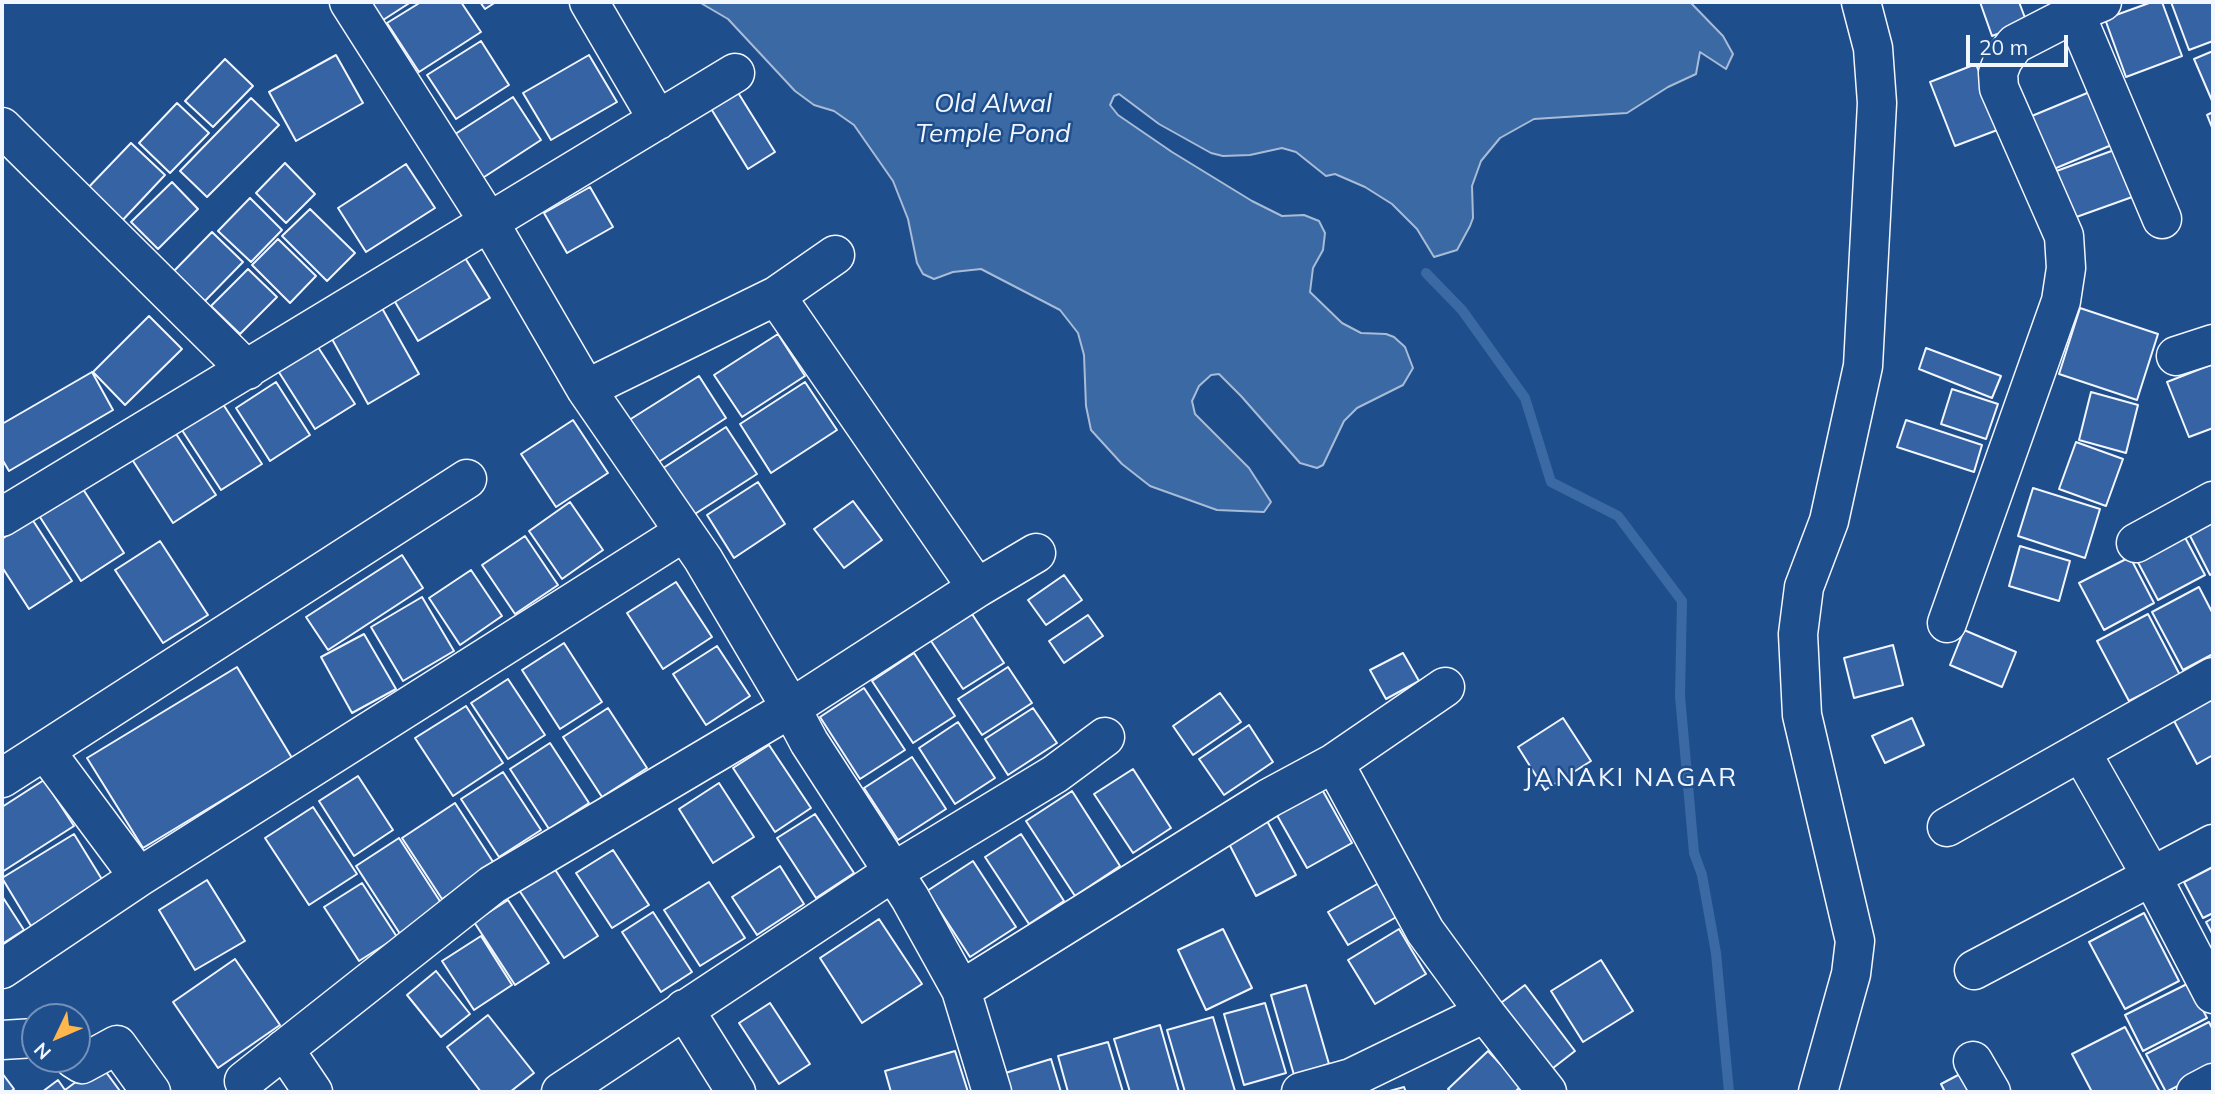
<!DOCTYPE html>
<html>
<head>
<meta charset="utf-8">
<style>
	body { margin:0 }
	#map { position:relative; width:2215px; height:1094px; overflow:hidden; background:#1f4e8c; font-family:Mulish,sans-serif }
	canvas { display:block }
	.frame { position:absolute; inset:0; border:4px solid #f2f6ff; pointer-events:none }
	.north { position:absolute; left:21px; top:1003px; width:70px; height:70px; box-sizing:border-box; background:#1f4e8c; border:2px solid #7391ba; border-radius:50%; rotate:226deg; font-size:19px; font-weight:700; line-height:28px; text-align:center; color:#f2f6ff }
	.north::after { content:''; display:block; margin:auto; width:24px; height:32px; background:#ffb74d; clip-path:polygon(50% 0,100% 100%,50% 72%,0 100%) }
	.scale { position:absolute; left:1966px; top:35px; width:102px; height:32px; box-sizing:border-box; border:4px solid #f2f6ff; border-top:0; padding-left:9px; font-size:21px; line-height:24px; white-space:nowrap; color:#f2f6ff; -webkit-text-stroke:5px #1f4e8c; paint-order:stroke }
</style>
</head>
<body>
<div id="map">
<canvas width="2215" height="1094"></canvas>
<div class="frame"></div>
<div class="north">N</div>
<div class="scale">20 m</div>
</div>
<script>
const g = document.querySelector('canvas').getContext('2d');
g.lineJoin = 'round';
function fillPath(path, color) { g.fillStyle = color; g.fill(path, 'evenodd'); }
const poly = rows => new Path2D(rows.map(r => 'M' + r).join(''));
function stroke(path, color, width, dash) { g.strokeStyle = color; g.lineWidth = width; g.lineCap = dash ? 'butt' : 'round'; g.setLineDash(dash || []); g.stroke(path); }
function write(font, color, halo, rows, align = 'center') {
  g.font = font + ' Mulish,sans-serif'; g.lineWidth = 5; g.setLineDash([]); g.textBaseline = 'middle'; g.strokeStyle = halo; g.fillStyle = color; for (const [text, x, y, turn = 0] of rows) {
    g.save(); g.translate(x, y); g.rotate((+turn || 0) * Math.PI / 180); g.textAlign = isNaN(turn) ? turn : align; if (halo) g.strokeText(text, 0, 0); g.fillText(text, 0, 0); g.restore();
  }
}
const water = poly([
	[699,2,1690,2,1723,36,1733,54,1726,69,1700,52,1696,74,1668,87,1627,113,1534,119,1500,138,1481,161,1472,186,1473,218,1470,226,1457,250,1434,257,1417,229,1392,204,1365,187,1335,174,1326,176,1296,152,1282,148,1250,155,1223,156,1211,153,1159,124,1119,94,1114,96,1110,105,1118,115,1172,152,1252,201,1282,216,1304,215,1319,221,1325,233,1323,250,1313,268,1310,292,1342,323,1361,333,1386,334,1394,337,1405,347,1413,368,1403,385,1357,408,1344,421,1323,465,1317,468,1300,463,1241,396,1219,374,1211,375,1199,386,1192,401,1195,414,1249,468,1271,502,1264,512,1217,510,1150,486,1122,464,1091,430,1086,406,1084,355,1078,333,1060,310,981,269,953,272,934,279,923,274,917,263,908,219,893,181,854,125,834,111,814,105,795,91,728,19,699,2]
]);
fillPath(water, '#3b69a3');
stroke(water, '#a8bbd7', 2);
stroke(poly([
	[1426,273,1462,310,1525,398,1551,482,1618,516,1682,601,1680,696,1694,853,1702,875,1716,953,1729,1092]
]), '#3b69a3', 10);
const building = poly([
	[367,2,411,2,380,22,367,2],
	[421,2,461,2,481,32,419,72,387,23,421,2],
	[480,2,496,2,485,9,480,2],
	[1980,2,2019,2,2027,23,1992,36,1980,2],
	[2152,2,2162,2,2182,56,2126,77,2105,19,2152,2],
	[2171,2,2213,2,2213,41,2189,50,2171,2],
	[481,41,509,85,456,119,427,75,481,41],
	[2213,51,2213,103,2194,59,2213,51],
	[336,55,363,103,296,141,269,92,336,55],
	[589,55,617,102,551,140,523,93,589,55],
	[225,59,253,86,213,127,185,101,225,59],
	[1976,64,2000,129,1955,146,1930,82,1976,64],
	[737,91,775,152,748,169,710,107,737,91],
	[2092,91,2114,144,2049,171,2027,118,2092,91],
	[513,97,541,140,478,181,449,138,513,97],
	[251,98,279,125,207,197,180,171,251,98],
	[177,103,209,133,170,173,139,143,177,103],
	[2213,112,2213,130,2207,115,2213,112],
	[131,143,165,175,119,224,84,192,131,143],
	[2117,149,2135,196,2068,220,2051,173,2117,149],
	[285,163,315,194,286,223,256,193,285,163],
	[406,164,435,208,366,252,338,208,406,164],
	[172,182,198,209,158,249,131,222,172,182],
	[590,187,613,227,567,253,544,213,590,187],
	[250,198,282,230,251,262,218,231,250,198],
	[310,209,355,253,327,281,282,236,310,209],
	[212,232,243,262,201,305,171,274,212,232],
	[278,239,316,276,290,303,252,265,278,239],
	[462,253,490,298,418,341,391,295,462,253],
	[248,269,277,297,240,334,211,306,248,269],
	[378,301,419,374,368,404,327,330,378,301],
	[2080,308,2158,334,2137,400,2059,374,2080,308],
	[149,316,182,349,125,405,93,372,149,316],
	[778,334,805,376,742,417,714,375,778,334],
	[314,341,355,404,315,429,275,366,314,341],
	[1926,348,2001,376,1992,398,1919,369,1926,348],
	[2213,364,2213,428,2189,437,2167,382,2213,364],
	[92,372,113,410,9,471,2,459,2,424,92,372],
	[699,376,726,418,654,465,626,422,699,376],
	[276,382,310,435,270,461,236,408,276,382],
	[805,382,837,430,771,473,740,424,805,382],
	[1952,389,1998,404,1986,439,1941,424,1952,389],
	[2091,392,2138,405,2126,453,2079,440,2091,392],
	[219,398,262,464,221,490,178,424,219,398],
	[573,420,608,473,556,507,521,454,573,420],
	[1906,420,1982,445,1974,472,1897,447,1906,420],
	[169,423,216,495,173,523,126,450,169,423],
	[726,427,757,474,684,521,654,474,726,427],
	[2076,442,2123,459,2106,506,2059,489,2076,442],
	[758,482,785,524,734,558,707,515,758,482],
	[81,486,124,553,81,581,38,514,81,486],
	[2033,488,2100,509,2085,558,2018,536,2033,488],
	[853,501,882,540,844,568,814,529,853,501],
	[570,502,603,550,562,579,529,531,570,502],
	[2213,509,2213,573,2210,575,2184,524,2213,509],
	[32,519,72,581,29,609,2,567,2,539,32,519],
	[2180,528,2205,575,2158,600,2133,553,2180,528],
	[525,536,558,585,515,614,482,565,525,536],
	[160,541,208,615,163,643,115,570,160,541],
	[2020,546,2070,561,2059,601,2009,586,2020,546],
	[402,555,423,588,328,650,306,617,402,555],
	[2130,557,2154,603,2104,630,2079,583,2130,557],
	[471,570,502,616,460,645,429,598,471,570],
	[1064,575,1082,600,1046,625,1028,600,1064,575],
	[676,582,712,637,663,669,627,613,676,582],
	[2199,587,2213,614,2213,654,2183,670,2152,612,2199,587],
	[422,597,454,651,403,681,371,627,422,597],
	[972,614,1004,663,963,689,931,641,972,614],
	[2148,614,2180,675,2129,701,2097,641,2148,614],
	[1088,615,1103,636,1064,663,1049,641,1088,615],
	[1964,630,2016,652,2002,687,1950,665,1964,630],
	[364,634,396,689,352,713,321,657,364,634],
	[564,643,602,702,560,729,522,670,564,643],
	[1893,645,1903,685,1854,698,1844,658,1893,645],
	[717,646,750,696,706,725,673,674,717,646],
	[914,653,955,716,913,743,872,681,914,653],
	[1403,653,1419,681,1386,699,1370,670,1403,653],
	[237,667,292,758,143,848,87,758,237,667],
	[1008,667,1032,703,982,735,958,699,1008,667],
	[508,679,545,735,508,759,471,703,508,679],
	[864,688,905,750,860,779,820,717,864,688],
	[1220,693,1241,722,1193,755,1173,726,1220,693],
	[2213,698,2213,755,2197,764,2173,719,2213,698],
	[466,706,503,763,453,796,415,738,466,706],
	[608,708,647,768,602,797,563,737,608,708],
	[1033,708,1057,743,1008,775,985,739,1033,708],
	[1563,718,1591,761,1545,790,1518,747,1563,718],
	[1912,718,1924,745,1885,763,1872,736,1912,718],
	[958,722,995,778,955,804,919,748,958,722],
	[1249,725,1273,762,1224,795,1199,759,1249,725],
	[550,743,589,803,549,829,510,769,550,743],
	[769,745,811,808,775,832,733,768,769,745],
	[912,757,946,809,898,840,864,788,912,757],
	[1133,769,1171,828,1133,853,1094,794,1133,769],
	[503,772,541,830,499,857,461,799,503,772],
	[358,776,393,830,354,856,319,801,358,776],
	[44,780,74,826,2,872,2,807,44,780],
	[719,783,754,837,713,863,679,809,719,783],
	[1319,784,1352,843,1307,868,1274,810,1319,784],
	[1072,791,1120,866,1075,896,1026,821,1072,791],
	[455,803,495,865,442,899,402,838,455,803],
	[313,807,357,874,309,905,265,838,313,807],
	[815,814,854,873,816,898,777,838,815,814],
	[1266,819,1296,875,1256,896,1227,840,1266,819],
	[74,834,103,881,31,926,2,878,74,834],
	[1021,834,1064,901,1029,924,985,857,1021,834],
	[399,838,447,912,404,940,356,866,399,838],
	[613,850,649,905,612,928,576,873,613,850],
	[973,861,1016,927,970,957,927,891,973,861],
	[780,866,804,904,757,935,732,897,780,866],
	[2213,867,2213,913,2203,918,2184,882,2213,867],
	[554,868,598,936,564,958,519,890,554,868],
	[207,880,245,941,195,970,159,910,207,880],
	[709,882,745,938,700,966,664,910,709,882],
	[362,883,397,937,359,961,324,907,362,883],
	[1379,883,1398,916,1348,945,1328,912,1379,883],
	[2,896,24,930,2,944,2,896],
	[508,900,549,963,515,985,474,922,508,900],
	[653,912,692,972,661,992,622,932,653,912],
	[2144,913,2179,981,2125,1009,2089,942,2144,913],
	[2213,918,2213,935,2206,922,2213,918],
	[879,919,922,984,862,1023,820,958,879,919],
	[1223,929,1252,988,1206,1010,1178,950,1223,929],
	[1399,929,1426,974,1375,1004,1348,960,1399,929],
	[481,936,512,985,474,1010,442,961,481,936],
	[235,959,280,1025,218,1068,173,1002,235,959],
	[1601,960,1633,1011,1583,1042,1551,991,1601,960],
	[436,971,470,1014,441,1037,407,995,436,971],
	[2189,983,2207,1018,2143,1051,2125,1015,2189,983],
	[1306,985,1329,1064,1294,1075,1271,995,1306,985],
	[1525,985,1575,1051,1544,1075,1494,1008,1525,985],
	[770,1003,810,1064,779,1084,739,1023,770,1003],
	[1265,1003,1286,1073,1244,1085,1224,1014,1265,1003],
	[488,1015,534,1073,510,1092,481,1092,447,1047,488,1015],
	[1213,1017,1235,1091,1185,1092,1167,1030,1213,1017],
	[2209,1022,2213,1030,2213,1068,2166,1092,2146,1054,2209,1022],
	[1160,1025,1179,1092,1130,1092,1114,1039,1160,1025],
	[2125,1027,2160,1092,2092,1092,2072,1054,2125,1027],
	[1108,1042,1123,1092,1068,1092,1058,1056,1108,1042],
	[955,1051,968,1092,891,1092,885,1071,955,1051],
	[1488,1051,1521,1086,1515,1092,1451,1092,1448,1089,1488,1051],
	[1051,1059,1061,1092,1007,1092,1002,1074,1051,1059],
	[100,1064,120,1091,118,1092,42,1092,58,1080,65,1090,100,1064],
	[2,1073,14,1089,10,1092,2,1092,2,1073],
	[1962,1073,1972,1092,1945,1092,1941,1084,1962,1073],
	[1404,1087,1406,1092,1386,1092,1404,1087]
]);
fillPath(building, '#3563a3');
stroke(building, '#f2f6ff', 2);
const minor = poly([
	[349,2,489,222,586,389,703,559,791,708,809,742,910,898,961,990,992,1092],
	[589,2,658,120],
	[2075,13,2162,219],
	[2,127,247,370],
	[776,296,977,588],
	[2176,356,2213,344],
	[586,389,776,296,835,255],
	[2,517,735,73],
	[2136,543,2213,501],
	[1947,623,2061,301,2066,268,2064,236,1999,88,1998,73,2003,60,2015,44,2075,13,2102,2],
	[46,752,139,877],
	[2081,752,2152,877,2213,994],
	[1334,763,1445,687],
	[2,778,467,479],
	[1947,827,2213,677],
	[2,969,139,877,684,532],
	[1974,970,2213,844],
	[961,990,1269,798,1334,763,1425,931,1485,1013,1547,1092],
	[684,1009,736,1092],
	[2,1040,35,1038],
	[284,1049,313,1092],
	[74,1059,82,1064,117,1045,151,1092],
	[1973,1061,1991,1092],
	[244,1081,492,885,791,708,977,588,1036,553],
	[561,1092,893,872,1055,774,1105,737],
	[1301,1092,1351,1078,1485,1013],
	[1818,1092,1851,974,1855,941,1802,715,1798,634,1804,587,1829,521,1863,366,1877,103,1873,48,1861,2],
	[2196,1092,2213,1083]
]);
stroke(minor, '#f2f6ff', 41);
stroke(minor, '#1f4e8c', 38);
write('italic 26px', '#f2f6ff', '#1f4e8c', [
	["Old Alwal",993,104],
	["Temple Pond",993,134]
]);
g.letterSpacing = '2px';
write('26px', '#f2f6ff', '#1f4e8c', [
	["JANAKI NAGAR",1631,778]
]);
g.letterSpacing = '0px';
</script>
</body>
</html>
